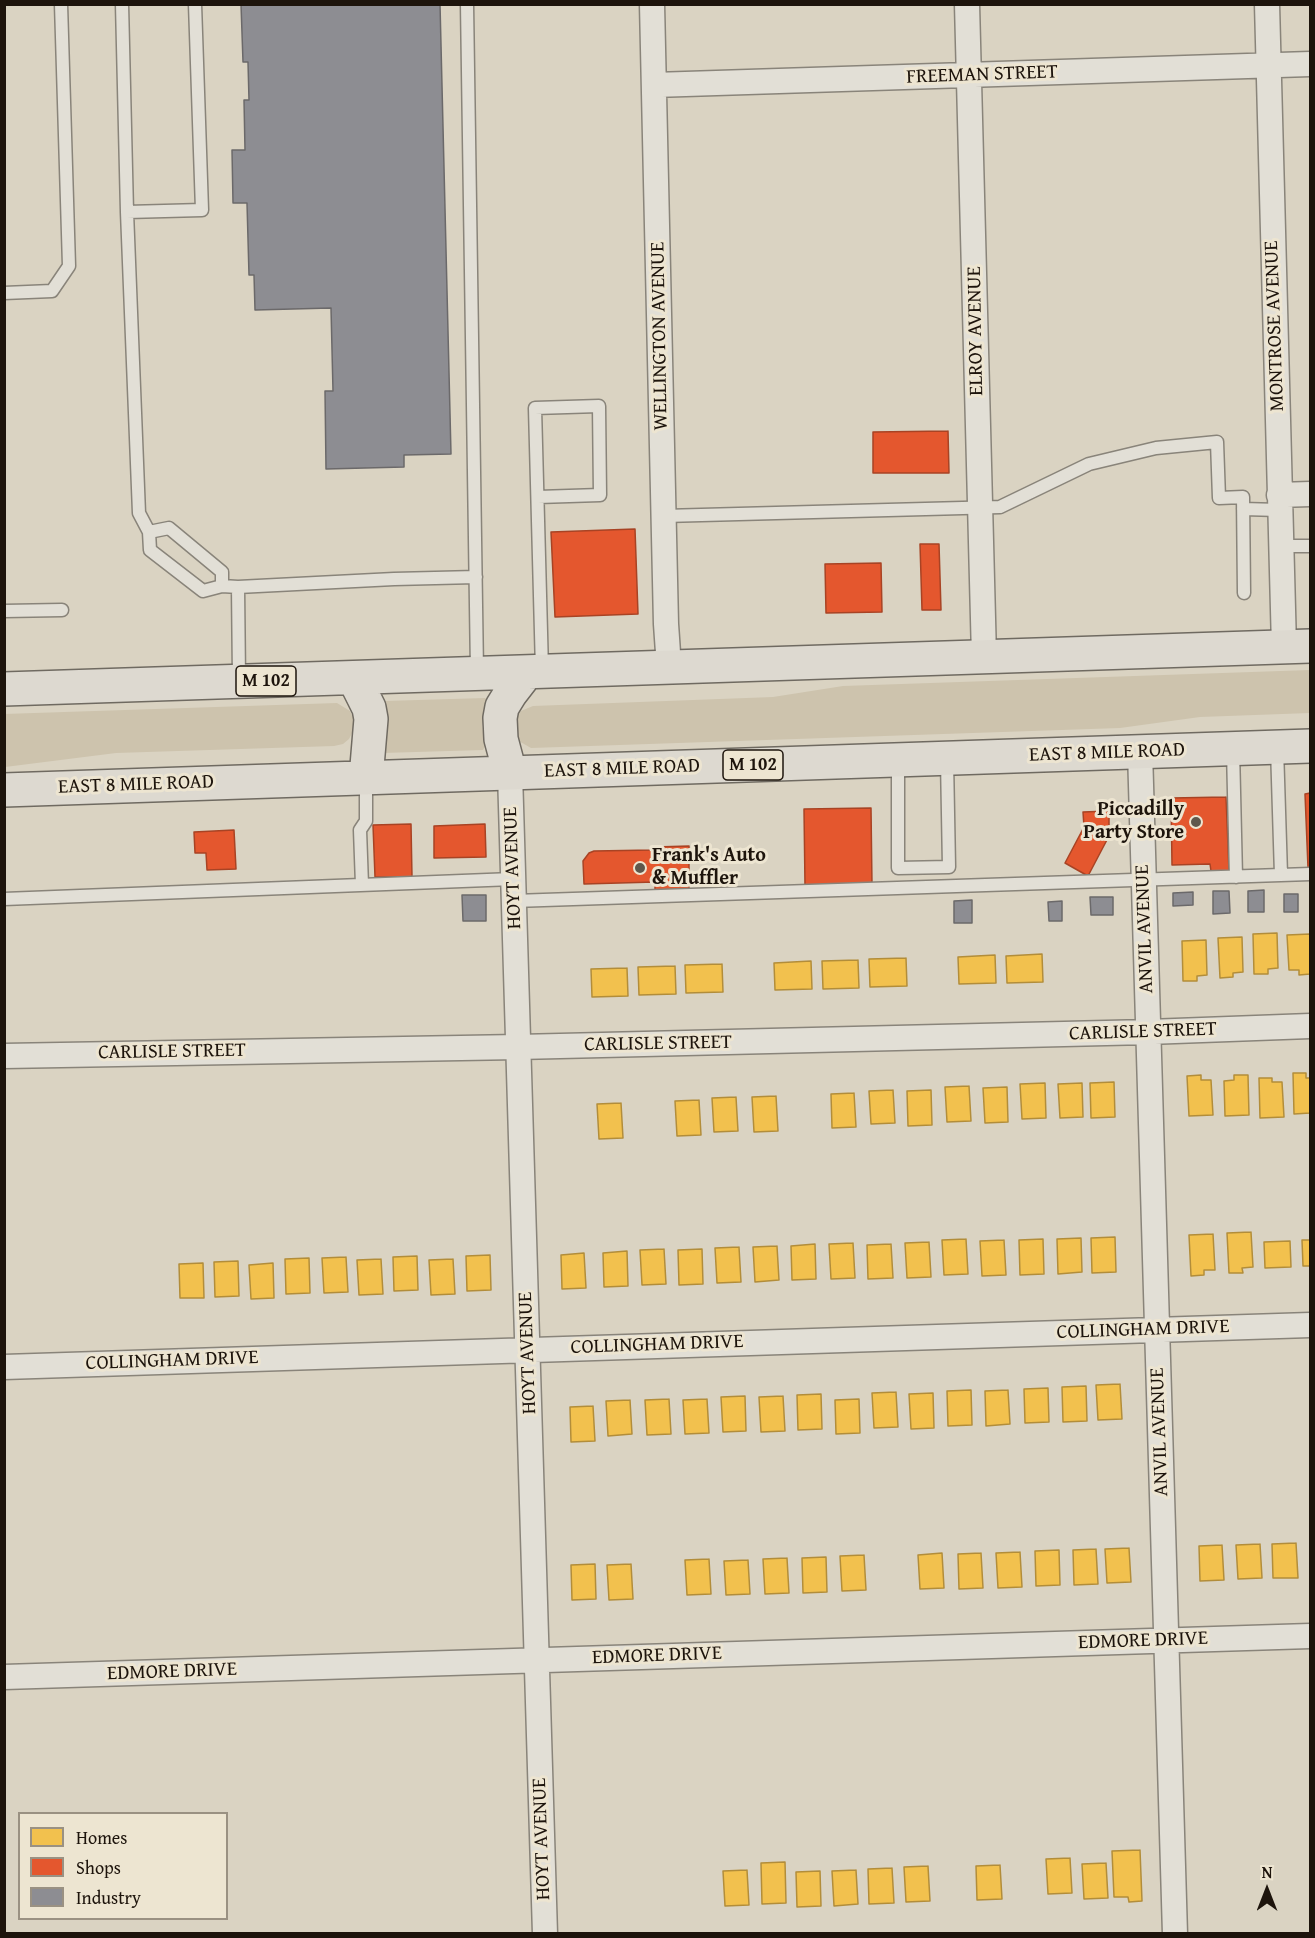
<!DOCTYPE html>
<html>
<head>
<meta charset="utf-8">
<style>
	body { margin:0 }
	#map { position:relative; width:1315px; height:1938px; overflow:hidden; background:#dad3c2; font-family:"Gentium Book Plus",serif }
	canvas { display:block }
	.frame { position:absolute; inset:0; border:6px solid #1d140c; pointer-events:none }
	.legend { position:absolute; left:18px; top:1812px; width:210px; height:108px; box-sizing:border-box; background:#ede5d1; border:2px solid #9a9182; margin:0; padding:8px 10px; list-style:none; font-size:18px; color:#1d140c }
	.legend li { display:flex; align-items:center; gap:12px; height:30px }
	.legend b { width:30px; border:2px solid #9a9182 }
	.north { position:absolute; left:1237px; top:1860px; width:60px; height:60px; -webkit-text-stroke:4px #ede5d1; paint-order:stroke; rotate:0deg; font-size:16px; font-weight:700; line-height:24px; text-align:center; color:#1d140c }
	.north::after { content:''; display:block; margin:auto; width:21px; height:27px; background:#1d140c; clip-path:polygon(50% 0,100% 100%,50% 72%,0 100%) }
</style>
</head>
<body>
<div id="map">
<canvas width="1315" height="1938"></canvas>
<div class="frame"></div>
<ul class="legend">
<li><b style="height:16px;background:#f2c14e"></b>Homes</li>
<li><b style="height:16px;background:#e4572e"></b>Shops</li>
<li><b style="height:16px;background:#8d8d92"></b>Industry</li>
</ul>
<div class="north">N</div>
</div>
<script>
const g = document.querySelector('canvas').getContext('2d');
g.lineJoin = 'round';
function fillPath(path, color) { g.fillStyle = color; g.fill(path, 'evenodd'); }
const poly = rows => new Path2D(rows.map(r => 'M' + r).join(''));
function stroke(path, color, width, dash) { g.strokeStyle = color; g.lineWidth = width; g.lineCap = dash ? 'butt' : 'round'; g.setLineDash(dash || []); g.stroke(path); }
function write(font, color, halo, rows, align = 'center') {
  g.font = font + ' "Gentium Book Plus",serif'; g.lineWidth = 6; g.setLineDash([]); g.textBaseline = 'middle'; g.strokeStyle = halo; g.fillStyle = color; for (const [text, x, y, turn = 0] of rows) {
    g.save(); g.translate(x, y); g.rotate((+turn || 0) * Math.PI / 180); g.textAlign = isNaN(turn) ? turn : align; if (halo) g.strokeText(text, 0, 0); g.fillText(text, 0, 0); g.restore();
  }
}
fillPath(poly([
	[1310,670,1310,713,1200,717,1120,728,531,748,517,740,514,720,521,711,533,706,773,697,843,686],
	[485,698,488,701,482,726,485,746,483,750,382,753,387,734,387,715,383,702,385,701],
	[337,703,350,711,354,720,355,727,349,739,343,744,334,746,116,753,5,767,4,714]
]), '#cdc3ad');
const homes = poly([
	[1277,933,1278,968,1268,969,1268,974,1254,974,1253,934,1277,933],
	[1310,934,1310,974,1299,975,1299,970,1289,970,1287,935,1310,934],
	[1242,937,1243,972,1233,973,1233,977,1220,978,1218,938,1242,937],
	[1206,940,1207,975,1197,976,1197,981,1183,981,1182,941,1206,940],
	[1042,954,1043,982,1007,983,1006,956,1042,954],
	[995,955,996,983,959,984,958,957,995,955],
	[906,958,907,986,870,987,869,959,906,958],
	[858,960,859,988,823,989,822,961,858,960],
	[811,961,812,989,775,990,774,963,811,961],
	[722,964,723,992,686,993,685,965,722,964],
	[675,966,676,994,639,995,638,967,675,966],
	[627,968,628,996,592,997,591,969,627,968],
	[1293,1073,1306,1073,1306,1078,1310,1078,1310,1113,1294,1114,1293,1073],
	[1201,1075,1201,1080,1211,1080,1213,1115,1189,1116,1187,1076,1201,1075],
	[1234,1075,1248,1075,1249,1115,1225,1116,1224,1081,1234,1080,1234,1075],
	[1259,1078,1272,1078,1272,1082,1282,1082,1284,1117,1260,1118,1259,1078],
	[1114,1082,1115,1117,1091,1118,1090,1083,1114,1082],
	[1045,1083,1046,1118,1022,1119,1020,1084,1045,1083],
	[1082,1083,1083,1117,1060,1118,1058,1084,1082,1083],
	[969,1086,971,1121,947,1122,945,1087,969,1086],
	[1007,1087,1008,1122,985,1123,983,1088,1007,1087],
	[893,1090,895,1123,871,1124,869,1091,893,1090],
	[931,1090,932,1125,908,1126,907,1091,931,1090],
	[854,1093,856,1127,832,1128,831,1094,854,1093],
	[776,1096,778,1131,754,1132,752,1097,776,1096],
	[736,1097,738,1131,714,1132,712,1098,736,1097],
	[699,1100,701,1135,677,1136,675,1101,699,1100],
	[621,1103,623,1138,599,1139,597,1104,621,1103],
	[1251,1232,1253,1267,1242,1268,1243,1273,1229,1273,1227,1233,1251,1232],
	[1213,1234,1215,1270,1204,1270,1204,1275,1191,1276,1189,1235,1213,1234],
	[1115,1237,1116,1272,1092,1273,1091,1238,1115,1237],
	[1081,1238,1082,1272,1058,1274,1057,1239,1081,1238],
	[966,1239,968,1274,944,1275,942,1240,966,1239],
	[1043,1239,1044,1274,1020,1275,1019,1240,1043,1239],
	[1004,1240,1006,1275,982,1276,980,1241,1004,1240],
	[1302,1240,1310,1240,1310,1266,1303,1266,1302,1240],
	[1290,1241,1291,1267,1265,1268,1264,1242,1290,1241],
	[929,1242,931,1277,907,1278,905,1243,929,1242],
	[853,1243,855,1278,831,1279,829,1244,853,1243],
	[815,1244,816,1279,792,1280,791,1246,815,1244],
	[891,1244,893,1278,868,1279,867,1245,891,1244],
	[777,1246,779,1280,755,1282,753,1247,777,1246],
	[739,1247,741,1282,717,1283,715,1248,739,1247],
	[664,1249,666,1284,642,1285,640,1250,664,1249],
	[702,1249,703,1284,679,1285,678,1250,702,1249],
	[627,1251,628,1286,604,1287,603,1253,627,1251],
	[584,1253,586,1288,562,1289,561,1255,584,1253],
	[490,1255,491,1290,467,1291,466,1256,490,1255],
	[417,1256,418,1290,394,1291,393,1257,417,1256],
	[346,1257,348,1292,324,1293,322,1258,346,1257],
	[309,1258,310,1293,286,1294,285,1259,309,1258],
	[381,1259,383,1294,359,1295,357,1260,381,1259],
	[453,1259,455,1294,431,1295,429,1260,453,1259],
	[238,1261,239,1296,215,1297,214,1262,238,1261],
	[203,1263,204,1298,180,1298,179,1264,203,1263],
	[273,1263,274,1298,251,1299,249,1265,273,1263],
	[1120,1384,1122,1419,1098,1420,1096,1385,1120,1384],
	[1086,1386,1087,1421,1063,1422,1062,1387,1086,1386],
	[1048,1388,1049,1422,1025,1423,1024,1389,1048,1388],
	[971,1390,972,1425,948,1426,947,1391,971,1390],
	[1008,1390,1010,1424,986,1426,985,1391,1008,1390],
	[896,1392,898,1427,874,1428,872,1393,896,1392],
	[933,1393,934,1428,911,1429,909,1394,933,1393],
	[821,1394,822,1429,798,1430,797,1395,821,1394],
	[745,1396,746,1431,723,1432,721,1397,745,1396],
	[783,1396,785,1431,761,1432,759,1397,783,1396],
	[669,1399,671,1434,647,1435,645,1400,669,1399],
	[707,1399,709,1433,685,1434,683,1400,707,1399],
	[859,1399,860,1433,836,1434,835,1400,859,1399],
	[630,1400,632,1434,608,1436,606,1401,630,1400],
	[593,1406,595,1441,571,1442,570,1407,593,1406],
	[1296,1543,1298,1578,1273,1578,1272,1544,1296,1543],
	[1260,1544,1262,1578,1238,1579,1236,1545,1260,1544],
	[1222,1545,1224,1580,1200,1581,1199,1546,1222,1545],
	[1129,1548,1131,1582,1107,1583,1105,1549,1129,1548],
	[1096,1549,1098,1584,1074,1585,1073,1550,1096,1549],
	[1059,1550,1060,1585,1036,1586,1035,1551,1059,1550],
	[1020,1552,1022,1587,998,1588,996,1553,1020,1552],
	[942,1553,944,1588,920,1589,918,1555,942,1553],
	[981,1553,983,1588,959,1589,958,1554,981,1553],
	[864,1555,866,1590,842,1591,840,1556,864,1555],
	[826,1557,827,1592,803,1593,802,1558,826,1557],
	[787,1558,789,1593,765,1594,763,1559,787,1558],
	[709,1559,711,1594,687,1595,685,1560,709,1559],
	[748,1560,750,1594,726,1595,724,1561,748,1560],
	[595,1564,596,1599,572,1600,571,1565,595,1564],
	[631,1564,633,1599,609,1600,607,1565,631,1564],
	[1140,1850,1142,1901,1129,1902,1128,1897,1114,1897,1112,1851,1140,1850],
	[1070,1858,1072,1893,1048,1894,1046,1859,1070,1858],
	[785,1862,786,1903,762,1904,761,1863,785,1862],
	[1106,1863,1108,1898,1084,1899,1082,1864,1106,1863],
	[1000,1865,1002,1899,977,1900,976,1866,1000,1865],
	[928,1866,930,1901,906,1902,904,1867,928,1866],
	[892,1868,894,1903,869,1904,868,1869,892,1868],
	[747,1870,749,1905,725,1906,723,1871,747,1870],
	[856,1870,858,1904,834,1906,832,1871,856,1870],
	[820,1871,821,1906,797,1907,796,1872,820,1871]
]);
fillPath(homes, '#f2c14e');
stroke(homes, '#b28d3a', 1.5);
const shops = poly([
	[948,431,949,473,873,473,873,432,948,431],
	[635,529,638,614,555,617,551,532,635,529],
	[920,544,939,544,941,610,922,610,920,544],
	[881,563,882,612,826,613,825,564,881,563],
	[1310,793,1310,867,1308,868,1305,794,1310,793],
	[1226,797,1229,871,1211,871,1210,864,1172,865,1171,798,1226,797],
	[871,808,872,885,805,886,804,809,871,808],
	[1109,811,1109,836,1088,876,1065,863,1084,827,1083,812,1109,811],
	[411,824,412,877,375,877,373,825,411,824],
	[485,824,486,857,434,858,434,826,485,824],
	[234,830,236,869,207,870,206,853,195,853,194,832,234,830],
	[689,846,689,889,655,890,655,882,584,884,583,861,589,853,594,851,653,850,655,847,689,846]
]);
fillPath(shops, '#e4572e');
stroke(shops, '#a84324', 1.5);
const industry = poly([
	[241,4,440,4,451,454,404,455,404,467,326,469,325,391,333,391,331,308,255,310,254,275,249,275,247,203,233,203,232,150,245,150,244,100,249,100,248,62,243,62,241,4],
	[1264,890,1264,912,1248,912,1248,891,1264,890],
	[1213,891,1229,891,1230,913,1213,914,1213,891],
	[1193,892,1193,905,1173,906,1173,893,1193,892],
	[1284,894,1298,894,1298,912,1284,912,1284,894],
	[462,895,486,895,486,921,463,921,462,895],
	[1090,897,1113,897,1113,915,1091,915,1090,897],
	[972,900,972,923,954,923,954,901,972,900],
	[1062,901,1062,921,1049,921,1048,902,1062,901]
]);
fillPath(industry, '#8d8d92');
stroke(industry, '#6b696a', 1.5);
const service = poly([
	[122,4,127,212,139,513,149,532,150,550,203,591,222,586,238,587,394,579,476,577],
	[467,4,477,672],
	[127,212,202,210,195,4],
	[4,293,52,291,69,266,61,4],
	[538,497,600,495,599,406,535,408,542,670],
	[1243,509,1279,510],
	[664,516,1000,507,1089,464,1156,448,1217,442,1219,498,1243,497,1244,593],
	[149,532,169,528,222,572,222,586],
	[1281,546,1310,546],
	[238,587,239,679],
	[4,611,62,610],
	[1277,748,1281,875],
	[1233,750,1236,877],
	[898,761,898,868,949,867,947,760],
	[362,885,360,830,366,821,366,778],
	[4,899,513,879],
	[514,901,1310,874]
]);
const minor = poly([
	[652,4,666,624,669,667],
	[967,4,984,657],
	[1267,4,1284,647],
	[654,85,1310,64],
	[1279,495,1310,494],
	[1140,751,1175,1934],
	[510,773,545,1934],
	[4,1056,518,1047,1148,1032,1310,1026],
	[4,1367,1310,1325],
	[4,1677,1310,1636]
]);
const trunk = poly([
	[354,678,369,708,371,719,366,778],
	[4,689,1310,646],
	[510,773,501,739,500,718,502,707,510,694,527,672],
	[4,790,1310,746]
]);
stroke(service, '#89847a', 15);
stroke(minor, '#89847a', 27);
stroke(trunk, '#6f6a61', 36);
stroke(service, '#e2dfd6', 12);
stroke(minor, '#e2dfd6', 24);
stroke(trunk, '#ddd9d0', 33);
for (const [x, y, r, color] of [
	[1196,822,6,"#5f574c"],
	[640,868,6,"#5f574c"]
]) { const dot = new Path2D(); dot.arc(x, y, r, 0, 2 * Math.PI); g.fillStyle = color; g.fill(dot); stroke(dot, '#ede5d1', 2); }
for (const [x, y, w] of [
	[266,681,60],
	[753,765,60]
]) { const box = new Path2D(); box.roundRect(x - w / 2, y - 15, w, 30, 4.5); g.fillStyle = '#ede5d1'; g.fill(box); stroke(box, '#1d140c', 1.5); }
write('bold 18px', '#1d140c', null, [
	["M 102",266,681],
	["M 102",753,765]
]);
write('20px', '#1d140c', '#ede5d1', [
	["FREEMAN STREET",982,75,-2],
	["MONTROSE AVENUE",1275,326,-92],
	["ELROY AVENUE",976,331,-91],
	["WELLINGTON AVENUE",660,336,-91],
	["EAST 8 MILE ROAD",1107,753,-2],
	["EAST 8 MILE ROAD",622,769,-2],
	["EAST 8 MILE ROAD",136,785,-2],
	["HOYT AVENUE",513,868,-92],
	["ANVIL AVENUE",1145,929,-92],
	["CARLISLE STREET",1143,1032,-2],
	["CARLISLE STREET",658,1044,-1],
	["CARLISLE STREET",172,1052,-1],
	["COLLINGHAM DRIVE",1143,1330,-2],
	["COLLINGHAM DRIVE",657,1345,-2],
	["HOYT AVENUE",528,1353,-92],
	["COLLINGHAM DRIVE",172,1361,-2],
	["ANVIL AVENUE",1160,1432,-92],
	["EDMORE DRIVE",1143,1641,-2],
	["EDMORE DRIVE",657,1656,-2],
	["EDMORE DRIVE",172,1672,-2],
	["HOYT AVENUE",542,1839,-92]
]);
write('bold 20px', '#1d140c', '#ede5d1', [
	["Piccadilly",1184,810],
	["Party Store",1184,833],
	["Frank's Auto",652,856,"left"],
	["& Muffler",652,879,"left"]
], 'right');
</script>
</body>
</html>
